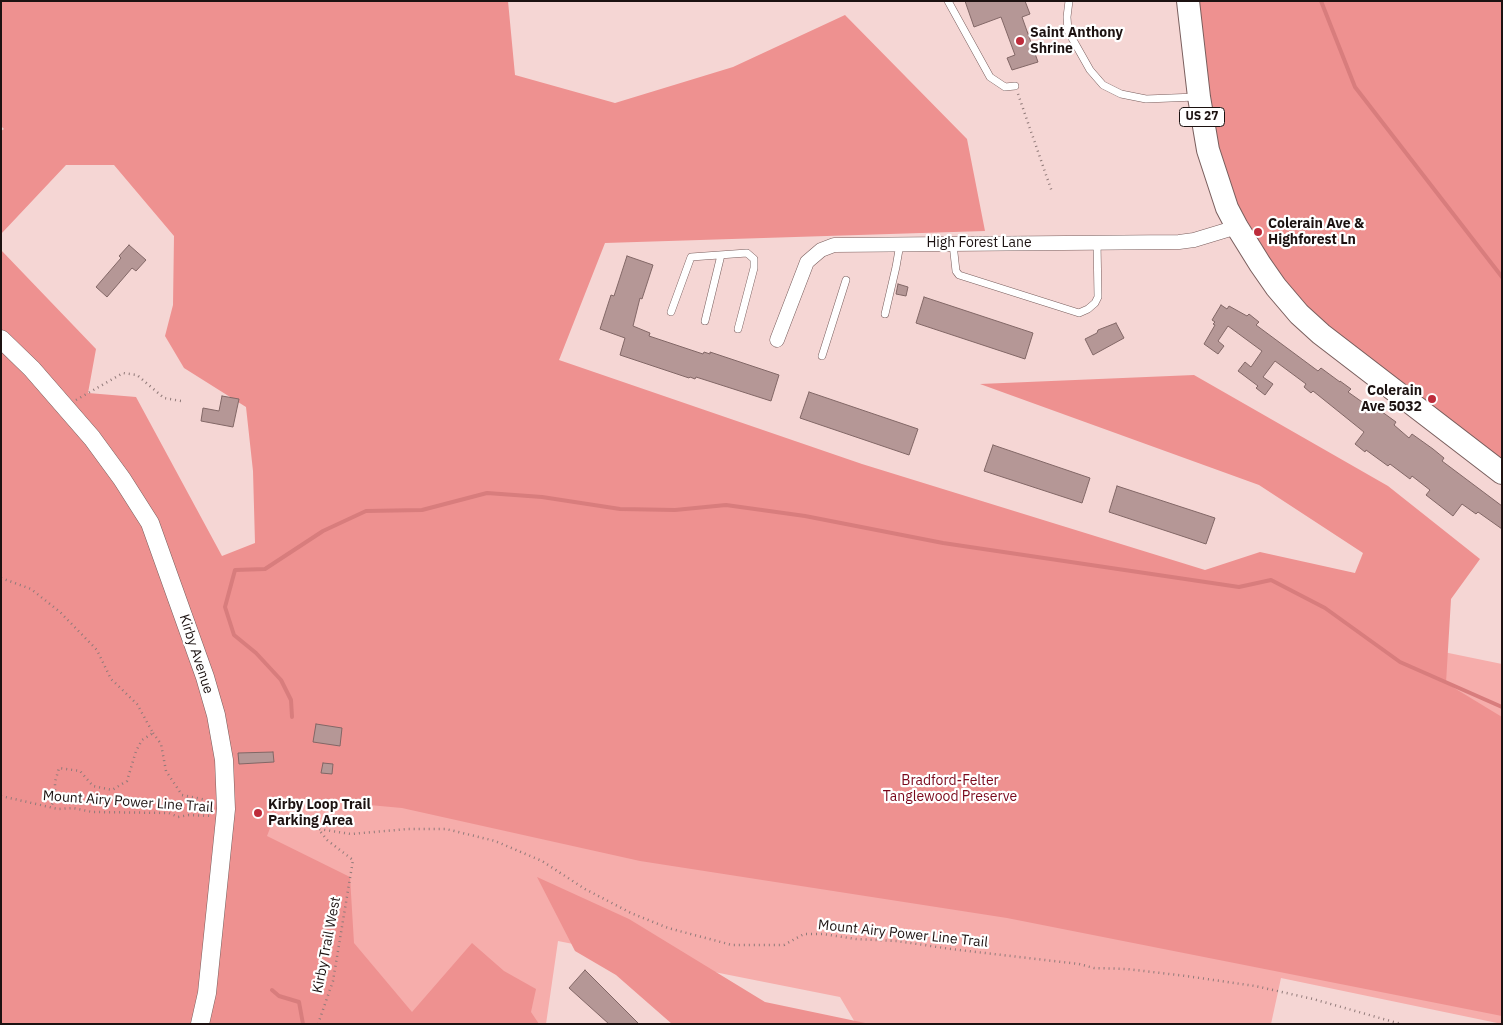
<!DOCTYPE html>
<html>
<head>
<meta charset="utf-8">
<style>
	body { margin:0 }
	#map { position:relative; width:1503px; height:1025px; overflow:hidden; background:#f5d6d4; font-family:"IBM Plex Sans",sans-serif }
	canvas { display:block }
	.frame { position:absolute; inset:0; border:2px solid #1c1211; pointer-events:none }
</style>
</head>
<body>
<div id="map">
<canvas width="1503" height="1025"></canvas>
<div class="frame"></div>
</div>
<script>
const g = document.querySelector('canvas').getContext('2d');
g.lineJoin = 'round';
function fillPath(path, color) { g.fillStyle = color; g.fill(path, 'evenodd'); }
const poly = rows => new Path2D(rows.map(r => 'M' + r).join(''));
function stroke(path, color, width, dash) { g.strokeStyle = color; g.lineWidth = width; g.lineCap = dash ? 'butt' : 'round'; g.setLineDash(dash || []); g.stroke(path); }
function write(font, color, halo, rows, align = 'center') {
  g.font = font + ' "IBM Plex Sans",sans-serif'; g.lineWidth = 4.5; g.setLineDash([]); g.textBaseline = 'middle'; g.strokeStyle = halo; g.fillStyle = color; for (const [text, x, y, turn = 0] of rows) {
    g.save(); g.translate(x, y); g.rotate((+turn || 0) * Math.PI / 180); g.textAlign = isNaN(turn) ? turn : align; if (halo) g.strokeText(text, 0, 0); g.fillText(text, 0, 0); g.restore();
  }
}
fillPath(poly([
	[515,461,1502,664,1502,1024,1281,978,1271,1024,856,1024,840,997,558,941,546,1024,219,1024,249,825]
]), '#f6adab');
fillPath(poly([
	[1,1,508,1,515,75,615,103,733,67,845,15,967,139,985,231,605,243,559,360,862,464,1205,570,1260,552,1355,573,1363,553,1259,485,980,384,1194,375,1388,486,1480,559,1451,599,1446,683,1502,717,1502,1016,1007,918,640,861,402,808,282,797,267,836,350,877,354,943,412,1012,472,943,504,971,536,989,531,1012,539,1024,1,1024,1,250,96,349,88,393,136,397,222,556,255,543,253,471,246,407,184,368,165,336,173,305,174,236,114,165,66,165,1,234,1,131,4,129,1,126],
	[1188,1,1502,1,1502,473,1321,334,1227,208],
	[537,877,629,919,765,1002,870,1024,672,1024,616,975,575,951]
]), '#ee9190');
stroke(poly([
	[1321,1,1355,87,1502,277],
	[292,717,291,700,281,680,256,653,234,635,225,607,235,570,265,569,323,531,366,511,422,510,487,493,542,497,620,509,675,510,726,505,805,516,943,543,1239,587,1271,580,1325,608,1400,662,1502,707],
	[272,990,279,996,299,1002,303,1024]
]), '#d87d7d', 4);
const building = poly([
	[965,1,1025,1,1030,14,1022,17,1038,62,1012,70,1007,58,1015,55,1001,17,974,27,965,1],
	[129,245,146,260,136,271,132,268,107,297,96,287,121,258,119,256,129,245],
	[627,256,653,265,642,299,640,298,633,326,650,333,649,336,703,354,704,352,710,354,710,352,779,375,771,401,696,377,695,379,690,377,689,378,620,355,625,338,600,329,611,295,614,296,627,256],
	[898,284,908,287,906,296,896,294,898,284],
	[924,297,1033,333,1025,359,916,323,924,297],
	[1221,305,1227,309,1229,306,1247,316,1249,314,1259,322,1256,325,1318,371,1321,368,1340,382,1340,381,1351,389,1348,392,1365,404,1367,401,1396,422,1394,425,1409,438,1412,434,1433,449,1444,458,1442,461,1502,506,1502,529,1478,512,1476,514,1462,504,1453,516,1426,495,1430,490,1412,476,1410,479,1390,464,1388,466,1366,450,1365,452,1355,444,1364,432,1318,395,1313,391,1311,393,1304,387,1306,384,1275,361,1263,377,1273,384,1265,395,1256,388,1258,386,1238,371,1245,362,1251,367,1262,351,1228,326,1218,341,1224,346,1218,354,1204,344,1215,325,1213,324,1215,322,1212,320,1221,305],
	[1116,323,1124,338,1093,355,1085,339,1097,333,1098,330,1116,323],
	[809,392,918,429,909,455,800,418,809,392],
	[222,396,239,399,233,427,201,421,203,408,219,411,222,396],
	[993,445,1090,478,1082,503,984,471,993,445],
	[1117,486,1215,518,1206,544,1109,512,1117,486],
	[316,724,342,728,340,746,313,742,316,724],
	[273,752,274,762,239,764,238,753,273,752],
	[323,763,333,764,332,774,321,773,323,763],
	[585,970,639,1024,609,1024,569,988,585,970]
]);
fillPath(building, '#b59796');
stroke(building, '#826766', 1);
const service = poly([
	[948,1,990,77,1005,87,1015,86],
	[1069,1,1067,17,1068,31,1090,70,1103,85,1121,94,1146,99,1196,97],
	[953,244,956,271,959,275,1079,313,1088,309,1095,303,1098,297,1097,242],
	[671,312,691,257,747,253,754,259,754,268,738,329],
	[885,314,896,267,900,244],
	[705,321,721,255],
	[822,356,846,280]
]);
const minor = poly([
	[777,340,807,262,821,250,834,245,1179,242,1194,240,1237,227]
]);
const tertiary = poly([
	[1,339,32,369,92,438,122,479,150,523,205,677,216,715,224,760,226,809,207,993,200,1024]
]);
const primary = poly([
	[1188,1,1199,97,1208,150,1227,208,1237,227,1260,264,1276,287,1299,314,1321,334,1502,473]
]);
stroke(service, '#795e5d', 8);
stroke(minor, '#795e5d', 15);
stroke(tertiary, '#795e5d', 19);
stroke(primary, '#795e5d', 24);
stroke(poly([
	[1018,94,1052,192],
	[76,400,123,373,137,375,164,398,181,401],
	[1,578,31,589,60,612,97,650,111,679,137,704,153,733,142,740,136,751,127,781,112,790,93,786,80,771,59,768,55,782,55,799,50,808],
	[153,733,161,744,166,771,182,795,211,801],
	[1,796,58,809,73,808,92,812,169,813,178,817,189,815,212,816],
	[276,817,312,828,351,834,408,829,446,829,495,841,542,861,585,889,631,913,668,928,732,945,784,945,804,934,823,934,856,939,897,941,951,949,1079,964,1094,968,1127,969,1186,976,1255,986,1313,999,1401,1024],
	[318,1024,333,981,353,860,327,840,320,831]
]), '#907a79', 2.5, [1, 4]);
stroke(service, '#fff', 7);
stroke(minor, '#fff', 14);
stroke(tertiary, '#fff', 18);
stroke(primary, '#fff', 22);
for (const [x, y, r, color] of [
	[1020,41,5,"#bd2c3b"],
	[1258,232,5,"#bd2c3b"],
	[1432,399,5,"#bd2c3b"],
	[258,813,5,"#bd2c3b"]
]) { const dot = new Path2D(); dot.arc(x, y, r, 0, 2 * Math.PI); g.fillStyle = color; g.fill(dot); stroke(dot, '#fff', 2); }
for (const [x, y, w] of [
	[1202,117,45]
]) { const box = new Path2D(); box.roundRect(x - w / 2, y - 9.5, w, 19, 4); g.fillStyle = '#fff'; g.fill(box); stroke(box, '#1c1211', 1); }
write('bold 12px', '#1c1211', null, [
	["US 27",1202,117]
]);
write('bold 14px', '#1c1211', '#fff', [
	["Saint Anthony",1030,33],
	["Shrine",1030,49],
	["Colerain Ave &",1268,224],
	["Highforest Ln",1268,240],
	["Colerain",1422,391,"right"],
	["Ave 5032",1422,407,"right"],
	["Kirby Loop Trail",268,805],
	["Parking Area",268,821]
], 'left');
write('14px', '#1c1211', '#fff', [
	["High Forest Lane",979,243],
	["Kirby Avenue",196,654,72],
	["Mount Airy Power Line Trail",128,802,4],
	["Mount Airy Power Line Trail",903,934,6],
	["Kirby Trail West",327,945,-79]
]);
write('14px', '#7a081c', '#fff', [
	["Bradford-Felter",950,781],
	["Tanglewood Preserve",950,797]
]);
</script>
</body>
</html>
